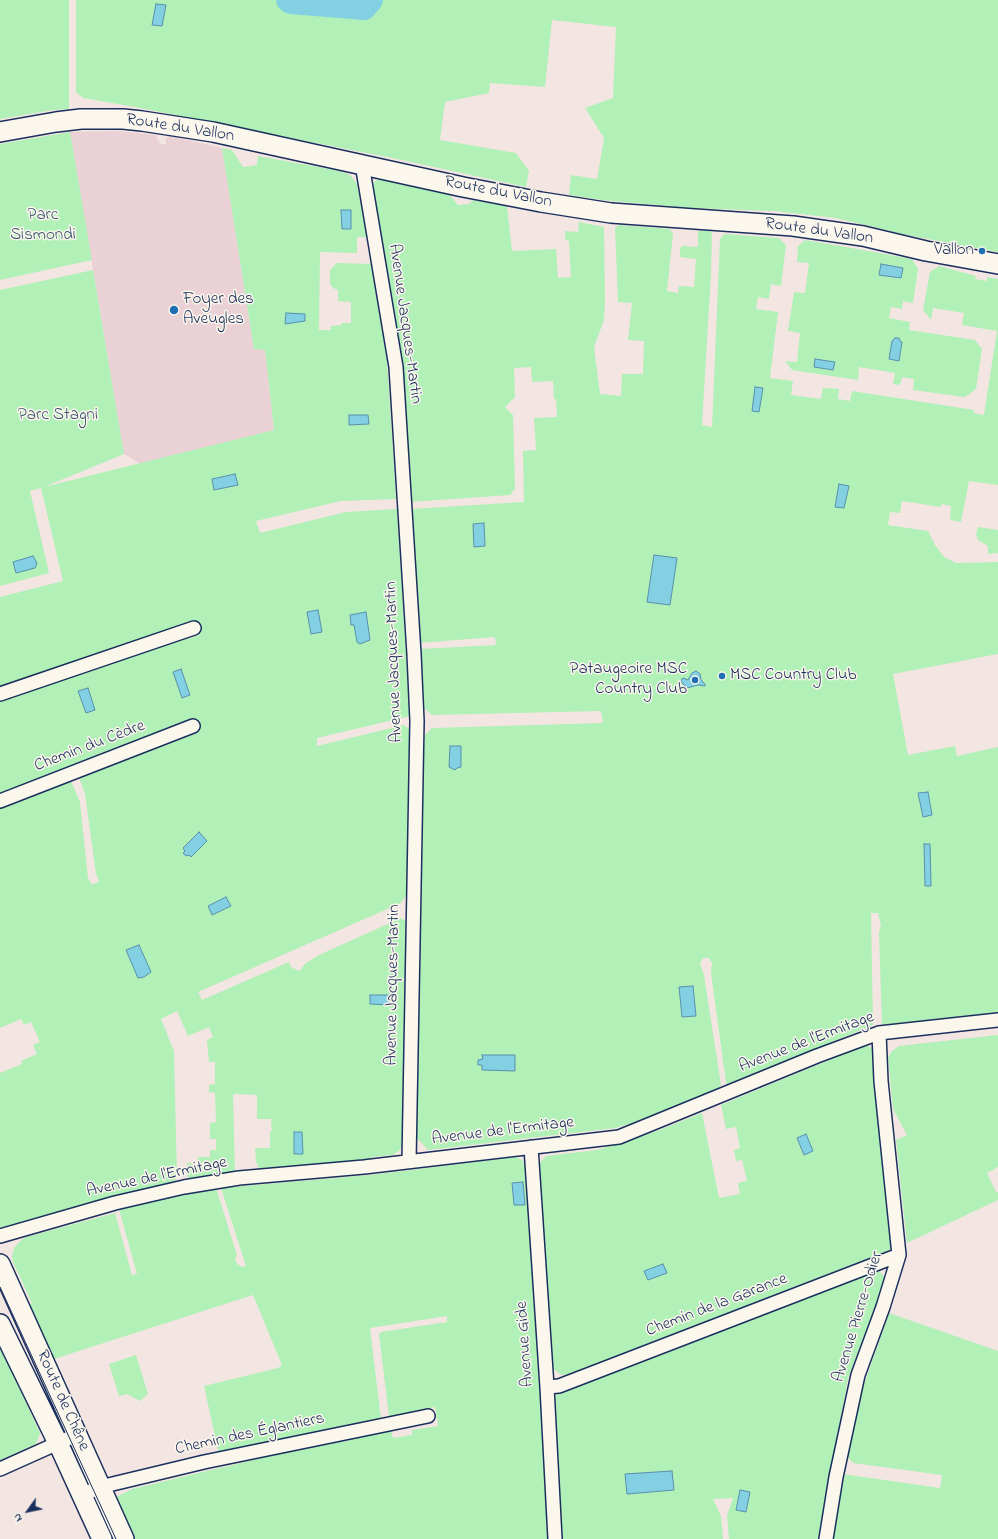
<!DOCTYPE html>
<html>
<head>
<meta charset="utf-8">
<style>
	body { margin:0 }
	#map { position:relative; width:998px; height:1539px; overflow:hidden; background:#f3e6e2; font-family:"Indie Flower",sans-serif }
	canvas { display:block }
	.north { position:absolute; left:8px; top:1491px; width:40px; height:40px; -webkit-text-stroke:3px #fbf7ec; paint-order:stroke; rotate:237deg; font-size:11px; font-weight:700; line-height:16px; text-align:center; color:#1b2f5e }
	.north::after { content:''; display:block; margin:auto; width:14px; height:18px; background:#1b2f5e; clip-path:polygon(50% 0,100% 100%,50% 72%,0 100%) }
</style>
</head>
<body>
<div id="map">
<canvas width="998" height="1539"></canvas>
<div class="north">N</div>
</div>
<script>
const g = document.querySelector('canvas').getContext('2d');
g.lineJoin = 'round';
function fillPath(path, color) { g.fillStyle = color; g.fill(path, 'evenodd'); }
const poly = rows => new Path2D(rows.map(r => 'M' + r).join(''));
function stroke(path, color, width, dash) { g.strokeStyle = color; g.lineWidth = width; g.lineCap = dash ? 'butt' : 'round'; g.setLineDash(dash || []); g.stroke(path); }
function write(font, color, halo, rows, align = 'center') {
  g.font = font + ' "Indie Flower",sans-serif'; g.lineWidth = 3; g.setLineDash([]); g.textBaseline = 'middle'; g.strokeStyle = halo; g.fillStyle = color; for (const [text, x, y, turn = 0] of rows) {
    g.save(); g.translate(x, y); g.rotate((+turn || 0) * Math.PI / 180); g.textAlign = isNaN(turn) ? turn : align; if (halo) g.strokeText(text, 0, 0); g.fillText(text, 0, 0); g.restore();
  }
}
fillPath(poly([
	[119,131,156,135,160,144,166,144,166,138,170,136,222,148,254,349,265,350,274,430,140,464,124,454,70,132]
]), '#ead1d6');
fillPath(poly([
	[0,0,69,0,69,109,53,110,0,119],
	[76,0,998,0,998,252,907,235,836,218,774,211,690,208,602,200,569,195,571,175,597,179,604,138,585,108,613,98,616,27,552,20,545,87,490,83,489,93,445,102,440,140,516,153,529,171,526,187,397,159,135,107,83,98,76,92],
	[70,132,92,260,0,280,0,144],
	[222,148,232,150,243,167,257,165,258,156,340,171,350,175,357,184,367,237,357,237,357,253,320,252,319,330,331,330,331,326,341,325,342,323,351,323,351,302,338,301,338,290,333,288,330,284,330,270,337,263,373,264,386,345,396,499,341,501,256,521,260,533,346,512,397,509,410,716,317,738,317,746,404,725,410,730,407,894,401,903,198,992,202,1000,289,962,291,967,299,971,306,963,319,955,401,918,407,922,403,1143,400,1150,393,1155,372,1157,370,1160,264,1170,258,1167,256,1161,255,1148,270,1148,270,1131,272,1131,271,1119,257,1119,257,1095,233,1094,235,1174,191,1180,187,1176,187,1163,198,1164,198,1157,210,1157,210,1150,216,1150,216,1139,210,1139,210,1123,216,1122,215,1093,209,1092,209,1085,215,1084,215,1062,209,1062,207,1040,213,1037,209,1027,188,1036,177,1011,161,1019,174,1051,177,1176,174,1183,110,1198,0,1228,0,1073,22,1064,21,1061,37,1054,33,1045,40,1042,31,1022,24,1025,21,1019,0,1028,0,804,63,780,71,781,80,802,88,878,92,885,99,881,96,874,85,794,78,774,0,798,0,700,185,637,188,639,199,635,196,621,183,625,182,628,0,689,0,597,63,581,41,488,30,491,49,573,0,586,0,290,93,270,124,454,44,487,274,430,265,350,254,349],
	[380,179,449,194,458,205,469,204,473,200,507,206,512,251,556,249,558,278,571,277,569,241,565,239,565,231,578,232,579,222,604,227,605,301,604,320,594,347,600,394,621,396,622,374,643,374,644,341,628,340,632,303,618,302,615,228,619,225,670,229,673,234,667,291,678,293,679,286,694,287,696,259,680,257,680,248,683,246,698,247,698,231,710,231,712,234,711,274,702,425,712,427,720,239,724,234,779,238,786,245,781,286,771,284,769,299,758,297,756,309,778,312,770,378,793,381,791,395,821,399,823,388,839,389,838,399,850,401,852,391,974,410,974,413,984,415,997,331,962,325,964,313,933,308,931,320,923,310,930,272,939,266,976,276,975,279,987,281,987,277,998,279,998,485,969,481,961,522,950,520,951,506,941,504,941,507,902,501,900,513,890,512,888,525,928,531,935,545,944,557,956,563,998,562,998,654,893,674,908,755,955,746,957,756,998,747,998,1012,882,1025,879,933,881,925,878,913,871,913,873,1025,729,1085,726,1083,711,973,712,963,709,958,703,958,700,964,704,975,721,1085,718,1089,640,1121,615,1128,428,1150,416,1137,422,883,423,737,432,728,603,723,601,711,432,715,423,707,419,649,496,645,495,637,419,643,410,509,524,502,523,451,536,450,534,418,557,417,556,399,554,399,553,381,532,382,531,367,514,368,515,397,505,407,513,415,515,489,510,495,410,502,400,349,372,186,375,181],
	[805,240,863,250,912,259,918,269,913,303,903,301,902,309,891,307,889,318,910,322,909,330,975,340,982,349,976,389,965,397,913,390,914,379,902,377,900,385,893,384,895,373,859,367,858,380,792,370,785,361,797,362,800,333,788,331,794,292,805,293,809,263,797,262,798,246],
	[978,527,998,530,998,553,988,554,988,546,978,540,976,534],
	[998,1035,998,1167,987,1173,996,1192,998,1192,998,1200,907,1243,896,1140,907,1135,893,1109,888,1057,892,1051,899,1046],
	[865,1045,872,1048,874,1052,895,1245,890,1250,567,1375,562,1375,553,1369,551,1365,538,1165,546,1156,597,1150,657,1131,702,1113,719,1198,740,1194,738,1183,747,1181,742,1160,736,1161,734,1150,740,1148,736,1127,726,1129,721,1105],
	[516,1157,522,1160,526,1166,549,1539,135,1539,116,1497,132,1489,278,1454,340,1440,343,1442,351,1440,353,1438,391,1430,393,1438,412,1435,412,1430,438,1426,435,1407,389,1417,379,1334,381,1332,447,1322,447,1316,370,1328,381,1419,219,1455,204,1386,278,1368,282,1365,253,1295,54,1359,28,1305,32,1303,13,1262,12,1257,14,1248,20,1241,26,1237,115,1213,132,1275,137,1274,119,1209,216,1188,237,1255,235,1259,237,1264,243,1267,246,1266,221,1188,370,1175],
	[877,1269,884,1276,885,1280,848,1379,818,1539,729,1539,727,1516,733,1498,713,1499,721,1516,723,1539,562,1539,554,1399,559,1391],
	[889,1313,998,1351,998,1539,832,1539,843,1474,940,1488,942,1475,853,1463,846,1455,858,1396,866,1379],
	[0,1349,1,1349,40,1433,36,1444,0,1460],
	[136,1355,148,1394,140,1401,127,1394,119,1396,109,1364]
]), '#b1f0b7');
const water = poly([
	[156,4,166,5,162,26,152,25,156,4],
	[341,210,351,210,351,229,342,229,341,210],
	[881,264,903,268,901,278,879,275,881,264],
	[286,313,305,314,305,321,285,324,286,313],
	[895,338,899,338,900,341,902,342,899,361,889,359,892,341,895,338],
	[815,359,835,362,833,370,814,367,815,359],
	[755,387,763,388,759,412,752,411,755,387],
	[349,415,368,415,369,424,349,425,349,415],
	[235,474,238,485,214,490,212,479,235,474],
	[839,484,849,486,844,508,835,507,839,484],
	[484,523,485,546,474,547,473,524,484,523],
	[654,555,677,558,670,605,647,602,654,555],
	[33,556,37,563,35,568,16,573,13,562,33,556],
	[318,610,322,632,311,634,307,612,318,610],
	[366,612,370,640,360,644,357,642,354,625,351,625,350,615,366,612],
	[181,669,190,695,182,698,173,672,181,669],
	[696,671,700,674,701,680,705,684,705,686,698,685,687,688,681,682,681,680,683,678,688,680,692,673,696,671],
	[88,688,95,710,86,713,78,691,88,688],
	[450,746,461,746,461,767,457,768,455,770,449,767,450,746],
	[928,792,932,815,923,817,918,793,928,792],
	[199,832,207,841,191,857,189,855,186,856,183,853,185,851,183,848,199,832],
	[924,844,930,844,931,886,925,886,924,844],
	[226,897,231,906,212,915,208,906,226,897],
	[139,945,151,972,144,977,138,978,126,950,139,945],
	[693,986,696,1016,682,1017,679,987,693,986],
	[370,995,390,995,390,1005,370,1004,370,995],
	[482,1055,515,1055,515,1071,482,1070,482,1065,478,1065,478,1060,483,1059,482,1055],
	[294,1132,302,1132,303,1154,294,1154,294,1132],
	[806,1134,813,1151,804,1155,797,1138,806,1134],
	[523,1182,525,1205,514,1205,512,1183,523,1182],
	[663,1264,667,1273,648,1280,644,1271,663,1264],
	[672,1471,674,1490,627,1494,625,1474,672,1471],
	[740,1490,750,1492,746,1512,736,1510,740,1490]
]);
fillPath(water, '#83d0e3');
stroke(water, '#5990ae', 1);
stroke(poly([
	[288,0,291,2,364,8,371,0]
]), '#83d0e3', 24);
const minor = poly([
	[362,164,396,367,414,654,417,721,409,1161],
	[0,694,194,628],
	[0,801,193,726],
	[531,1147,547,1387,555,1539],
	[0,1236,115,1203,184,1187,239,1178,364,1167,619,1137,817,1056,879,1033,998,1020],
	[547,1387,559,1386,899,1255],
	[0,1469,76,1435],
	[82,1495,100,1487,204,1462,428,1416],
	[826,1539,836,1477,858,1375,883,1307,899,1255,881,1081,879,1033]
]);
const secondary = poly([
	[0,132,56,122,81,119,123,119,142,121,213,132,463,187,541,202,611,213,793,226,863,236,926,251,998,264],
	[0,1264,124,1539],
	[0,1324,58,1443,102,1539]
]);
stroke(minor, '#1b2f5e', 16);
stroke(secondary, '#1b2f5e', 22);
stroke(minor, '#fbf7ec', 13);
stroke(secondary, '#fbf7ec', 19);
stroke(poly([
	[0,1287,116,1539]
]), '#1b2f5e', 1);
for (const [x, y, r, color] of [
	[982,251,4,"#1f6fb2"],
	[174,310,5,"#1f6fb2"],
	[722,676,4,"#1f6fb2"],
	[695,680,4,"#1f6fb2"]
]) { const dot = new Path2D(); dot.arc(x, y, r, 0, 2 * Math.PI); g.fillStyle = color; g.fill(dot); stroke(dot, '#fbf7ec', 1.5); }
write('17px', '#1b2f5e', '#fbf7ec', [
	["Route du Vallon",180,129,9],
	["Route du Vallon",498,193,11],
	["Route du Vallon",819,232,8],
	["Avenue Jacques-Martin",404,324,82],
	["Avenue Jacques-Martin",395,662,-92],
	["Chemin du Cèdre",90,747,-21],
	["Avenue Jacques-Martin",394,985,-89],
	["Avenue de l'Ermitage",807,1043,-21],
	["Avenue de l'Ermitage",503,1132,-7],
	["Avenue de l'Ermitage",157,1178,-12],
	["Chemin de la Garance",717,1306,-21],
	["Avenue Pierre-Odier",859,1317,-73],
	["Avenue Gide",526,1344,-94],
	["Route de Chêne",62,1401,66],
	["Chemin des Églantiers",250,1435,-12]
]);
write('17px', '#395670', '#fbf7ec', [
	["Parc",43,216],
	["Sismondi",43,236],
	["Parc Stagni",58,416]
]);
write('17px', '#1b2f5e', '#fbf7ec', [
	["Vallon",974,251],
	["Foyer des",183,300,"left"],
	["Aveugles",183,320,"left"],
	["Pataugeoire MSC",687,670],
	["Country Club",687,690],
	["MSC Country Club",730,676,"left"]
], 'right');
</script>
</body>
</html>
